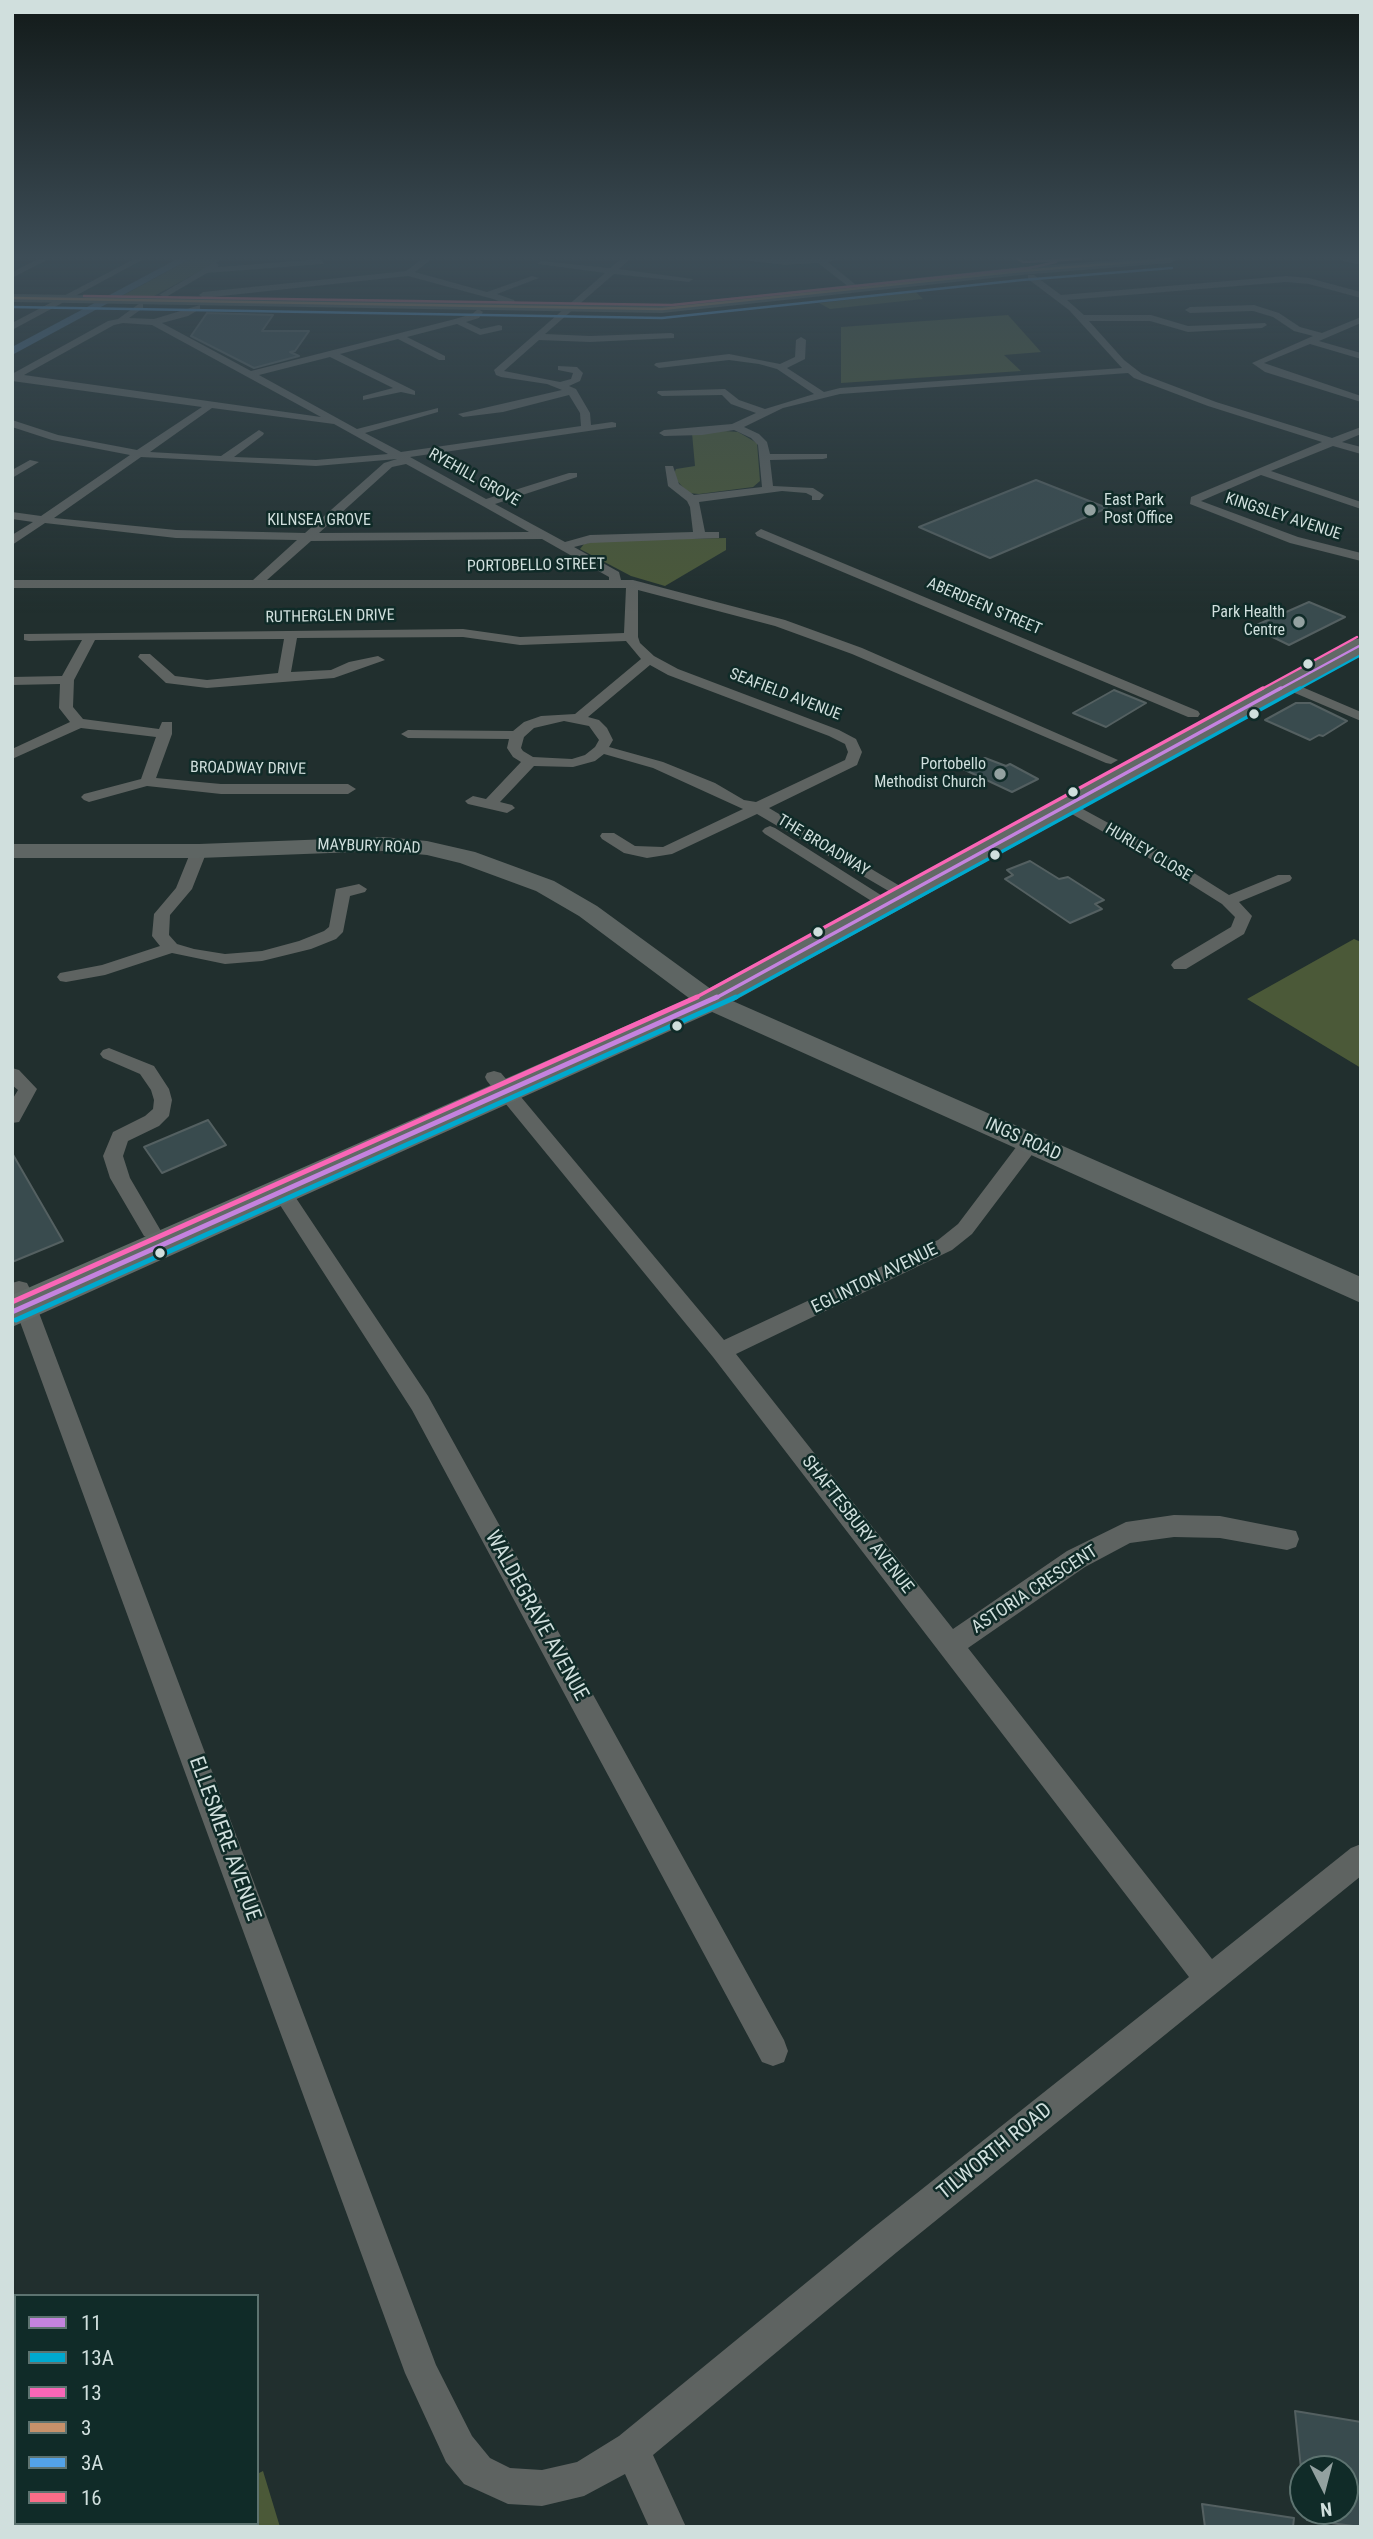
<!DOCTYPE html>
<html>
<head>
<meta charset="utf-8">
<style>
	body { margin:0 }
	#map { position:relative; width:1373px; height:2539px; overflow:hidden; background:#212f2e; font-family:"Roboto Condensed",sans-serif }
	canvas { display:block }
	.frame { position:absolute; inset:0; border:14px solid #d0dfdd; pointer-events:none }
	.legend { position:absolute; left:14px; top:2294px; width:245px; height:231px; box-sizing:border-box; background:#102b28; border:2px solid #5d7370; margin:0; padding:9px 12px; list-style:none; font-size:21px; color:#d0dfdd }
	.legend li { display:flex; align-items:center; gap:14px; height:35px }
	.legend b { width:35px; border:2px solid #5d7370 }
	.north { position:absolute; left:1289px; top:2455px; width:70px; height:70px; box-sizing:border-box; background:#102b28; border:2px solid #5d7370; border-radius:50%; rotate:174deg; font-size:19px; font-weight:700; line-height:28px; text-align:center; color:#d0dfdd }
	.north::after { content:''; display:block; margin:auto; width:24px; height:32px; background:#93a1a0; clip-path:polygon(50% 0,100% 100%,50% 72%,0 100%) }
</style>
</head>
<body>
<div id="map">
<canvas width="1373" height="2539"></canvas>
<div class="frame"></div>
<ul class="legend">
<li><b style="height:9px;background:#c483df"></b>11</li>
<li><b style="height:9px;background:#00a9ce"></b>13A</li>
<li><b style="height:9px;background:#fa66b7"></b>13</li>
<li><b style="height:9px;background:#c7916a"></b>3</li>
<li><b style="height:9px;background:#53a3e8"></b>3A</li>
<li><b style="height:9px;background:#fb6d88"></b>16</li>
</ul>
<div class="north">N</div>
</div>
<script>
const g = document.querySelector('canvas').getContext('2d');
g.lineJoin = 'round';
function fillPath(path, color) { g.fillStyle = color; g.fill(path, 'evenodd'); }
const poly = rows => new Path2D(rows.map(r => 'M' + r).join(''));
function stroke(path, color, width, dash) { g.strokeStyle = color; g.lineWidth = width; g.lineCap = dash ? 'butt' : 'round'; g.setLineDash(dash || []); g.stroke(path); }
function write(font, color, halo, rows, align = 'center') {
  g.font = font + ' "Roboto Condensed",sans-serif'; g.lineWidth = 5; g.setLineDash([]); g.textBaseline = 'middle'; g.strokeStyle = halo; g.fillStyle = color; for (const [text, x, y, turn = 0] of rows) {
    g.save(); g.translate(x, y); g.rotate((+turn || 0) * Math.PI / 180); g.textAlign = isNaN(turn) ? turn : align; if (halo) g.strokeText(text, 0, 0); g.fillText(text, 0, 0); g.restore();
  }
}
fillPath(poly([
	[190,259,223,259,154,296,120,297],
	[916,292,923,299,830,309,819,303],
	[1008,315,1041,352,1004,355,1021,371,841,383,841,327],
	[724,431,738,432,757,443,760,481,753,487,699,494,688,493,673,476,676,469,695,466,692,433],
	[726,538,726,550,665,586,631,576,580,549,584,544,597,541],
	[1354,939,1361,942,1361,1068,1247,999],
	[16,2404,16,2523,169,2523,170,2527,12,2527,12,2406],
	[263,2471,280,2527,175,2527,180,2523,257,2523,257,2474]
]), '#4b5938');
fillPath(poly([
	[177,259,190,259,12,355,12,347]
]), '#476987');
const building = poly([
	[207,313,273,315,262,331,309,331,295,351,290,352,299,356,254,368,191,336,207,313],
	[1036,480,1107,508,990,558,919,527,1036,480],
	[1309,602,1345,617,1289,645,1252,627,1309,602],
	[1114,690,1146,703,1106,727,1073,713,1114,690],
	[1296,703,1310,703,1347,721,1323,736,1319,735,1310,740,1265,720,1296,703],
	[985,758,1006,766,1010,764,1038,779,1012,792,963,769,985,758],
	[1030,861,1059,879,1068,877,1104,900,1095,904,1102,909,1070,923,1005,879,1013,875,1007,870,1030,861],
	[208,1120,226,1145,162,1173,144,1147,208,1120],
	[12,1153,63,1241,12,1262,12,1153],
	[1295,2411,1361,2422,1361,2527,1307,2520,1308,2511,1345,2511,1345,2469,1301,2469,1295,2411],
	[1202,2504,1294,2518,1293,2527,1205,2527,1202,2504]
]);
fillPath(building, '#394b4e');
stroke(building, '#546061', 2);
fillPath(poly([
	[38,259,49,259,12,278,12,272,38,259],
	[134,259,144,259,12,330,12,323,134,259],
	[321,259,324,264,207,273,166,297,159,295,215,262,219,265,218,267,321,259],
	[422,259,432,259,415,272,487,292,532,276,539,278,497,294,514,300,517,307,512,310,507,304,493,299,408,276,203,298,199,295,203,292,406,271,422,259],
	[621,259,630,259,619,269,693,279,689,282,614,274,545,334,590,336,671,333,674,334,674,338,590,342,539,340,504,371,560,382,571,379,573,373,558,370,558,366,577,367,583,373,580,381,569,386,576,389,590,413,591,425,612,422,616,423,616,427,410,457,486,499,569,473,577,473,577,477,495,504,565,542,590,535,693,532,690,507,687,501,668,486,665,466,673,466,679,484,694,495,762,487,758,445,751,438,734,430,702,435,664,436,659,433,664,430,732,424,756,413,731,404,722,395,662,396,657,393,658,391,725,389,739,400,765,409,814,394,777,369,759,364,729,360,659,368,654,365,656,363,729,354,780,364,795,357,796,340,801,337,806,340,805,359,787,368,824,392,840,388,1122,368,1069,310,1028,279,1028,275,1034,275,1061,295,1286,276,1309,278,1361,292,1361,298,1309,284,1286,282,1067,300,1084,315,1151,315,1188,326,1265,323,1267,325,1262,328,1188,332,1150,321,1089,321,1124,360,1142,374,1216,402,1332,438,1361,427,1361,434,1342,442,1361,447,1361,454,1333,446,1271,471,1361,502,1361,509,1261,475,1201,501,1298,537,1361,553,1361,561,1290,543,1190,504,1191,497,1322,442,1208,406,1134,378,1128,373,840,394,783,408,744,427,759,434,767,442,770,454,827,454,827,458,823,459,770,460,773,486,813,488,824,495,820,500,812,500,812,496,806,493,782,491,699,502,705,532,719,532,719,538,590,543,574,547,619,572,621,580,633,580,785,620,862,648,1118,760,1111,764,1106,763,852,654,775,626,638,590,638,637,640,643,654,656,678,669,839,730,856,739,862,752,857,765,769,808,910,892,912,895,910,898,904,900,757,814,672,854,647,858,624,853,602,839,600,836,602,833,614,833,635,846,663,847,743,809,653,768,604,754,595,761,573,767,534,766,500,802,512,805,515,808,507,813,468,804,465,801,473,796,486,799,521,762,513,757,507,748,509,739,408,738,401,734,408,730,513,731,524,722,541,716,575,714,641,659,626,641,520,645,463,637,297,638,291,672,331,670,349,662,378,656,385,660,334,678,207,688,166,683,138,657,140,654,150,654,175,676,207,680,278,673,284,639,95,640,74,680,73,707,83,719,159,729,162,722,172,722,172,734,156,778,221,784,348,784,356,789,348,794,221,794,147,786,89,802,84,800,81,797,84,794,141,779,156,737,81,728,12,759,12,749,70,722,59,708,60,684,12,685,12,677,62,676,82,640,29,641,24,640,24,634,463,629,520,637,624,633,626,588,12,588,12,580,253,580,297,540,176,538,45,523,12,545,12,535,33,522,12,519,12,512,41,516,130,455,52,440,12,427,12,420,58,435,137,450,202,407,12,381,12,374,108,321,118,319,140,303,143,304,143,308,129,318,154,319,200,305,200,309,188,316,162,323,251,371,455,319,472,314,478,309,483,312,479,318,466,322,481,329,499,325,502,326,502,330,480,335,457,324,407,337,445,356,445,360,439,360,398,339,340,354,415,391,415,395,401,392,363,400,363,396,393,388,330,357,259,375,357,429,438,408,438,412,365,433,401,452,581,426,580,413,569,395,503,412,463,417,458,414,562,390,547,384,501,377,496,375,494,370,605,273,537,264,541,261,610,268,621,259],
	[123,323,152,325,321,417,24,375,114,325,123,323],
	[212,408,334,424,388,454,316,460,234,457,263,435,264,433,259,430,221,456,150,452,212,408],
	[141,457,316,466,397,459,384,463,305,533,176,530,54,518,141,457],
	[406,464,481,505,529,532,319,533,392,467,406,464],
	[542,539,609,577,609,580,267,580,311,541,542,539],
	[650,665,668,675,829,736,845,744,848,752,845,760,756,802,744,800,715,783,663,762,609,747,613,740,607,728,599,720,588,717,650,665],
	[564,721,589,726,599,740,595,747,585,755,572,759,533,757,523,751,521,748,524,737,534,728,564,721],
	[734,259,838,259,828,262,861,289,854,291,818,263,785,265,734,259],
	[1342,259,1361,260,1361,265,1343,261,1342,259],
	[1254,305,1279,313,1300,327,1322,333,1361,317,1361,323,1319,341,1361,353,1361,359,1310,344,1264,363,1361,396,1361,402,1265,372,1252,363,1313,336,1294,331,1273,317,1253,311,1190,313,1185,310,1190,307,1254,305],
	[30,460,39,462,12,478,12,470,30,460],
	[761,529,1198,711,1200,714,1198,717,1188,717,757,536,755,533,761,529],
	[1288,681,1361,712,1361,721,1283,688,1281,685,1288,681],
	[1068,801,1156,849,1229,895,1278,875,1290,875,1292,878,1290,881,1239,902,1252,916,1244,934,1186,969,1174,969,1171,965,1174,961,1231,927,1235,917,1222,904,1144,855,1063,809,1060,806,1068,801],
	[770,826,775,828,895,904,887,909,881,907,765,834,762,831,765,828,770,826],
	[199,846,207,851,192,889,170,915,169,935,177,944,194,949,225,954,262,951,299,941,324,931,329,927,336,889,359,884,367,889,365,892,350,896,343,932,336,939,311,949,262,961,225,964,172,953,105,975,66,982,60,981,57,977,60,973,102,965,160,946,152,936,154,914,176,888,191,851,199,846],
	[109,1048,154,1066,169,1089,172,1100,169,1116,159,1126,128,1141,123,1156,130,1178,161,1231,158,1236,151,1239,144,1236,110,1178,103,1156,113,1132,145,1116,153,1109,154,1100,151,1090,140,1074,103,1058,100,1054,103,1050,109,1048],
	[12,1068,19,1070,37,1089,19,1122,12,1123,12,1100,18,1090,12,1085,12,1068],
	[494,1071,501,1073,724,1340,938,1240,958,1224,1023,1138,1037,1138,1040,1143,1037,1148,972,1234,952,1250,736,1354,953,1629,1067,1551,1126,1522,1174,1515,1220,1516,1296,1531,1299,1539,1296,1547,1287,1550,1220,1538,1174,1537,1130,1543,1085,1567,968,1648,1212,1959,1351,1848,1361,1844,1361,1876,897,2252,653,2455,686,2527,649,2527,625,2474,584,2496,542,2506,508,2504,464,2484,446,2462,405,2373,12,1300,12,1283,19,1281,27,1283,30,1289,436,2365,472,2436,490,2458,510,2468,542,2470,577,2462,619,2436,873,2228,1189,1977,713,1357,487,1081,485,1077,487,1073,494,1071],
	[281,1184,288,1186,428,1396,784,2040,788,2051,784,2062,773,2066,762,2062,412,1410,271,1191,274,1186,281,1184]
]), '#5e6361');
fillPath(poly([
	[1132,259,1177,259,1171,263,1021,275,662,313,12,302,12,294,662,305,1021,267,1132,259],
	[383,837,427,841,475,852,554,881,597,906,719,995,1361,1277,1361,1303,701,1007,579,916,536,891,460,863,427,855,383,851,199,858,12,858,12,844,199,844,383,837]
]), '#5e6563');
fillPath(poly([
	[1361,638,1361,655,721,1008,12,1327,12,1295,699,994,1352,640,1361,638]
]), '#616966');
stroke(poly([
	[1278,690,1361,645]
]), '#c483df', 2.5);
stroke(poly([
	[714,999,1281,688]
]), '#c483df', 3.5);
stroke(poly([
	[12,1312,717,997]
]), '#c483df', 5);
stroke(poly([
	[1297,690,1361,655]
]), '#00a9ce', 2.5);
stroke(poly([
	[733,999,1300,688]
]), '#00a9ce', 3.5);
stroke(poly([
	[16,1320,736,997]
]), '#00a9ce', 5);
stroke(poly([
	[1260,690,1357,637]
]), '#fa66b7', 2.5);
stroke(poly([
	[693,999,1263,688]
]), '#fa66b7', 3.5);
stroke(poly([
	[12,1302,697,997]
]), '#fa66b7', 5);
stroke(poly([
	[12,298,662,309,1021,271,1171,259]
]), '#c7916a', 2.5);
stroke(poly([
	[12,307,662,318,1022,280,1172,268]
]), '#53a3e8', 2.5);
stroke(poly([
	[1018,259,1023,262,1081,259],
	[84,296,672,305,1029,268,1056,262]
]), '#fb6d88', 2.5);
const sky = g.createLinearGradient(0, 0, 0, 614);
sky.addColorStop(0, '#121a19');
sky.addColorStop(0.42, '#3d4d57');
sky.addColorStop(1, '#3d4d5700');
g.fillStyle = sky;
g.fillRect(0, 0, 1373, 614);
for (const [x, y, r, color] of [
	[1090,510,7,"#93a1a0"],
	[1299,622,7,"#93a1a0"],
	[1308,664,6,"#d0dfdd"],
	[1254,714,6,"#d0dfdd"],
	[1000,774,7,"#93a1a0"],
	[1073,792,6,"#d0dfdd"],
	[995,855,6,"#d0dfdd"],
	[818,932,6,"#d0dfdd"],
	[677,1026,6,"#d0dfdd"],
	[160,1253,6,"#d0dfdd"]
]) { const dot = new Path2D(); dot.arc(x, y, r, 0, 2 * Math.PI); g.fillStyle = color; g.fill(dot); stroke(dot, '#102b28', 2.5); }
write('16px', '#d0dfdd', '#102b28', [
	["RYEHILL GROVE",474,478,29],
	["KINGSLEY AVENUE",1283,517,18],
	["KILNSEA GROVE",319,521],
	["PORTOBELLO STREET",536,566,-1],
	["ABERDEEN STREET",984,607,23],
	["RUTHERGLEN DRIVE",330,617,-1],
	["SEAFIELD AVENUE",785,695,21],
	["BROADWAY DRIVE",248,769,1],
	["THE BROADWAY",823,846,31],
	["MAYBURY ROAD",369,847,2],
	["HURLEY CLOSE",1148,853,31]
]);
write('16px', '#d0dfdd', '#102b28', [
	["East Park",1104,501,"left"],
	["Post Office",1104,519,"left"],
	["Park Health",1285,613],
	["Centre",1285,631],
	["Portobello",986,765],
	["Methodist Church",986,783]
], 'right');
write('18px', '#d0dfdd', '#102b28', [
	["INGS ROAD",1023,1140,24],
	["EGLINTON AVENUE",875,1279,-26],
	["SHAFTESBURY AVENUE",857,1525,52],
	["ASTORIA CRESCENT",1035,1590,-33]
]);
write('21px', '#d0dfdd', '#102b28', [
	["WALDEGRAVE AVENUE",536,1616,61],
	["ELLESMERE AVENUE",224,1839,70],
	["TILWORTH ROAD",995,2152,-39]
]);
</script>
</body>
</html>
